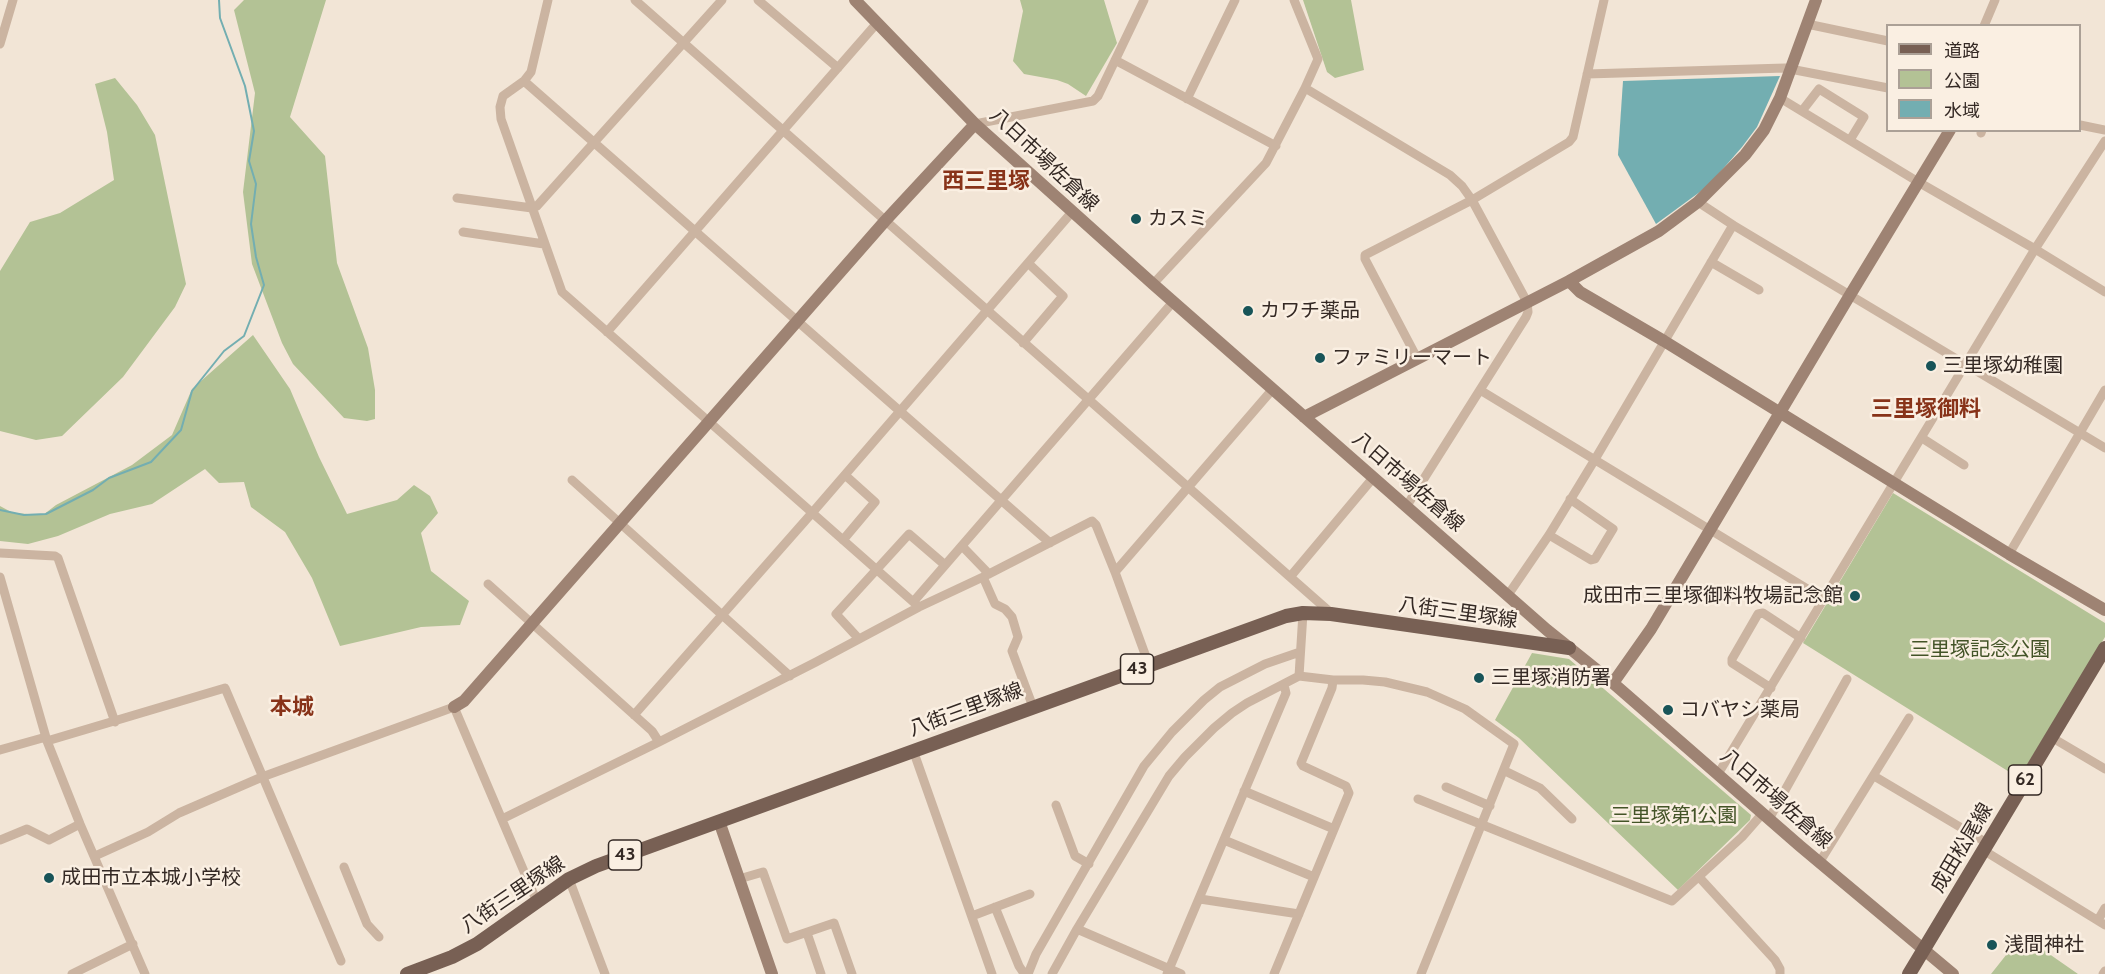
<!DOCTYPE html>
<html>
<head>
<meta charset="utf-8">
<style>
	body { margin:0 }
	#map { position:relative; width:2105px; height:974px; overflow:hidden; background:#f2e5d6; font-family:Cabin,"Noto Sans JP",sans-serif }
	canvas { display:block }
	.legend { position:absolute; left:1886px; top:24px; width:195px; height:108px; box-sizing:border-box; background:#faefe2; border:2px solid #aba096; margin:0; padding:8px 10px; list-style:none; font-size:18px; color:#342924 }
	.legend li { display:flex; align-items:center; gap:12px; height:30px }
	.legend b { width:30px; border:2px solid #aba096 }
</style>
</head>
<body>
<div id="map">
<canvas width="2105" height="974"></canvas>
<ul class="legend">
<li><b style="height:8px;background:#786054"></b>道路</li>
<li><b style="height:16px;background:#b3c295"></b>公園</li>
<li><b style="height:16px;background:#73aeb1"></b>水域</li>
</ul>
</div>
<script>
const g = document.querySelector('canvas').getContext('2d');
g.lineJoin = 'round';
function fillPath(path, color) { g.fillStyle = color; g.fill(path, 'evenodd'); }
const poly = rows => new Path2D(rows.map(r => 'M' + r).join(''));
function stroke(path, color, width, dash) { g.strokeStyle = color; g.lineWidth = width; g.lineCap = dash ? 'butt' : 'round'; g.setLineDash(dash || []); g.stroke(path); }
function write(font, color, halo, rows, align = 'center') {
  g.font = font + ' Cabin,"Noto Sans JP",sans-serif'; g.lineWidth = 5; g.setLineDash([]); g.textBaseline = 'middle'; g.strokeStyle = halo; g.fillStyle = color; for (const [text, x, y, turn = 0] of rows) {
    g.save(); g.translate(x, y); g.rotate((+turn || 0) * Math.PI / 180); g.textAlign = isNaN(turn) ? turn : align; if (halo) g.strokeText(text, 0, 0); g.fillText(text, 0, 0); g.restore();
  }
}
fillPath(poly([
	[244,0,326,0,290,117,325,156,337,263,368,348,375,390,375,419,367,421,344,418,293,364,282,343,252,264,243,192,255,93,234,10],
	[1020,0,1104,0,1117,43,1086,96,1068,84,1057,80,1024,74,1013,61,1023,11],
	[1303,0,1351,0,1364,70,1335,78,1327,72],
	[115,78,137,105,155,135,186,284,175,307,123,377,62,436,36,440,0,431,0,271,30,222,60,213,114,180,107,132,95,84],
	[253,335,290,389,319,457,347,514,397,500,414,485,430,496,438,513,421,533,431,571,469,601,460,625,421,627,340,646,312,578,285,532,251,507,244,482,219,483,205,469,152,504,110,514,58,536,28,544,0,541,0,506,13,513,43,515,56,505,132,465,172,435,192,389],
	[1893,493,2105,623,2105,637,2019,778,1803,643],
	[1532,653,1569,659,1751,815,1750,820,1678,890,1519,738,1495,720],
	[2022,935,2078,974,1991,974]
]), '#b3c295');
fillPath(poly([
	[1780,76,1757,127,1742,147,1708,186,1656,224,1618,155,1623,81]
]), '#73aeb1');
stroke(poly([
	[0,510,24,515,46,514,93,490,109,478,151,462,181,430,192,391,224,351,244,336,264,285,256,257,251,224,256,184,249,161,254,131,245,86,220,18,219,0]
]), '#73aeb1', 2);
stroke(poly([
	[548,0,531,72,524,81,503,96,500,107,501,119,562,292,919,607],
	[635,0,1331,613],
	[758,0,838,68],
	[1807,24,1888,41],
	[1984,26,1995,0],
	[0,44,13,0],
	[1115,60,1276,146],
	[1587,74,1785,68,1888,88],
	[524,81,1050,543],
	[1305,88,1450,175,1462,186,1472,200,1527,302,1528,312,1526,317,1406,507],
	[1780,98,1920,183,2035,249,2105,292],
	[1187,99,1235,0],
	[1802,111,1819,89,1864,117,1850,140],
	[975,124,1093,101,1098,96,1144,0],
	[2080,125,2105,130],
	[1981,133,1982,130],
	[457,198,532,208,537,206,722,0],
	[1698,202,1733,225,2105,448],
	[463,232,544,244],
	[1711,262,1759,290],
	[1153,284,1266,163,1305,88,1318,59,1294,0],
	[607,332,877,23],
	[1023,343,1063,296,1028,263],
	[1417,358,1365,259,1365,255,1472,200,1569,142,1573,137,1604,0],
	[1480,390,1824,599],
	[1922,438,1964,465],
	[572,480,790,676],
	[1549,535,1591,560,1595,559,1613,529,1570,499],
	[843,540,875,502,845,475],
	[962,546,989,574],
	[0,553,55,556,58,558,115,722],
	[2009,554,2105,390],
	[1115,572,1272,390],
	[0,577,47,741,80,824,145,974],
	[983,577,995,604,1005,609,1012,617,1018,637,1012,651,1033,707],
	[1290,577,1373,478],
	[488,584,652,731,659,742],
	[1508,595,1549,535,1594,461,1733,225],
	[914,601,1173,302],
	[859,639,836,614,909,534,945,565],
	[1299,676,1333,680,1363,680,1385,682,1427,692,1465,709,1514,744,1421,974],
	[1771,688,1732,663,1732,659,1758,614,1763,613,1801,638],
	[634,715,812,513,1072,212],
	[2051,737,2105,769],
	[47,741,225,688,341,961],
	[0,750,46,737],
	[913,750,992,974],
	[1505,771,1540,788,1572,819],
	[1718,774,2035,249,2105,141],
	[1874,776,1987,843],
	[1446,787,1490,806],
	[1244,791,1334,829],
	[1418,799,1672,901,1742,837,1763,813],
	[1056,805,1075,856,1089,864],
	[502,819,659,742,816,662,919,607,983,577,1092,521,1096,525,1115,572,1149,665],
	[1769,819,1847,679],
	[0,840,27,829,49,840,80,824],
	[1224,840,1314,877],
	[1983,850,2105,925],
	[95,856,148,832,179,813,262,777,454,707,537,902],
	[1819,863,1909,718],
	[344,867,367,924,379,937],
	[1699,877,1775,960,1780,969,1780,974],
	[569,879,605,974],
	[739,879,763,872,787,939,834,923,852,974],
	[1200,899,1299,914],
	[995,907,1019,966,1023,972,1028,974],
	[972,916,1030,894],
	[2098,920,2105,908],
	[1077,929,1181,974],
	[807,933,821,974],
	[72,974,133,944],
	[1028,974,1036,954,1144,766,1172,732,1204,700,1220,687,1265,664,1300,652],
	[1052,974,1077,929,1169,776,1185,757,1214,728,1232,713,1247,703,1299,676,1303,613],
	[1167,974,1286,693,1284,685],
	[1274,974,1349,793,1346,786,1303,766,1301,763,1332,688,1333,680],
	[2103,974,2105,971]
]), '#cbb4a1', 9);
stroke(poly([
	[855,0,975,124,1153,284,1547,630,1613,683,1800,846,1953,974],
	[1569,281,1580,292,1664,341,2009,554,2105,610],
	[1304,417,1569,281,1659,231,1698,202,1745,155,1764,130,1780,98,1816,0],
	[1613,683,1651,629,1850,295,1950,130],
	[454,707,464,701,885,221,975,124],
	[719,821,772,974]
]), '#9e8373', 12);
stroke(poly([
	[407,974,452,957,477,944,569,879,596,866,1286,616,1303,613,1331,614,1569,648],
	[1909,974,2105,648]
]), '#786054', 14);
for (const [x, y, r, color] of [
	[1136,219,6,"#185458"],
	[1248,311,6,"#185458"],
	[1320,358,6,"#185458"],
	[1931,366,6,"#185458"],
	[1855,596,6,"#185458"],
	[1479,678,6,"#185458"],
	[1668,710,6,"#185458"],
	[49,878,6,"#185458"],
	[1992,945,6,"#185458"]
]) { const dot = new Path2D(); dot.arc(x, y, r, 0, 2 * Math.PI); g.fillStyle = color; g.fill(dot); stroke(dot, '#faefe2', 2); }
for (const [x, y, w] of [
	[1137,669,33],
	[2025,780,33],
	[625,855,33]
]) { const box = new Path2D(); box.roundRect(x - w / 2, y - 15, w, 30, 4.5); g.fillStyle = '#faefe2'; g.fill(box); stroke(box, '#342924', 1.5); }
write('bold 18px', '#342924', null, [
	["43",1137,669],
	["62",2025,780],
	["43",625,855]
]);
write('20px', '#342924', '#faefe2', [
	["八日市場佐倉線",1044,160,43],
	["八日市場佐倉線",1408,482,41],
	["八街三里塚線",1458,613,8],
	["八街三里塚線",966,710,-20],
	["八日市場佐倉線",1776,799,41],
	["成田松尾線",1962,848,-59],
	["八街三里塚線",513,895,-34]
]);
write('20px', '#342924', '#faefe2', [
	["カスミ",1148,219],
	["カワチ薬品",1260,311],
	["ファミリーマート",1332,358],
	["三里塚幼稚園",1943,366],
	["成田市三里塚御料牧場記念館",1843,596,"right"],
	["三里塚消防署",1491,678],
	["コバヤシ薬局",1680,710],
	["成田市立本城小学校",61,878],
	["浅間神社",2004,945]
], 'left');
write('20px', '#435427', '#faefe2', [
	["三里塚記念公園",1980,650],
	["三里塚第1公園",1674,816]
]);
write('bold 22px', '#883319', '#faefe2', [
	["西三里塚",986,182],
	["三里塚御料",1926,410],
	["本城",292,708]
]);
</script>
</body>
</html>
